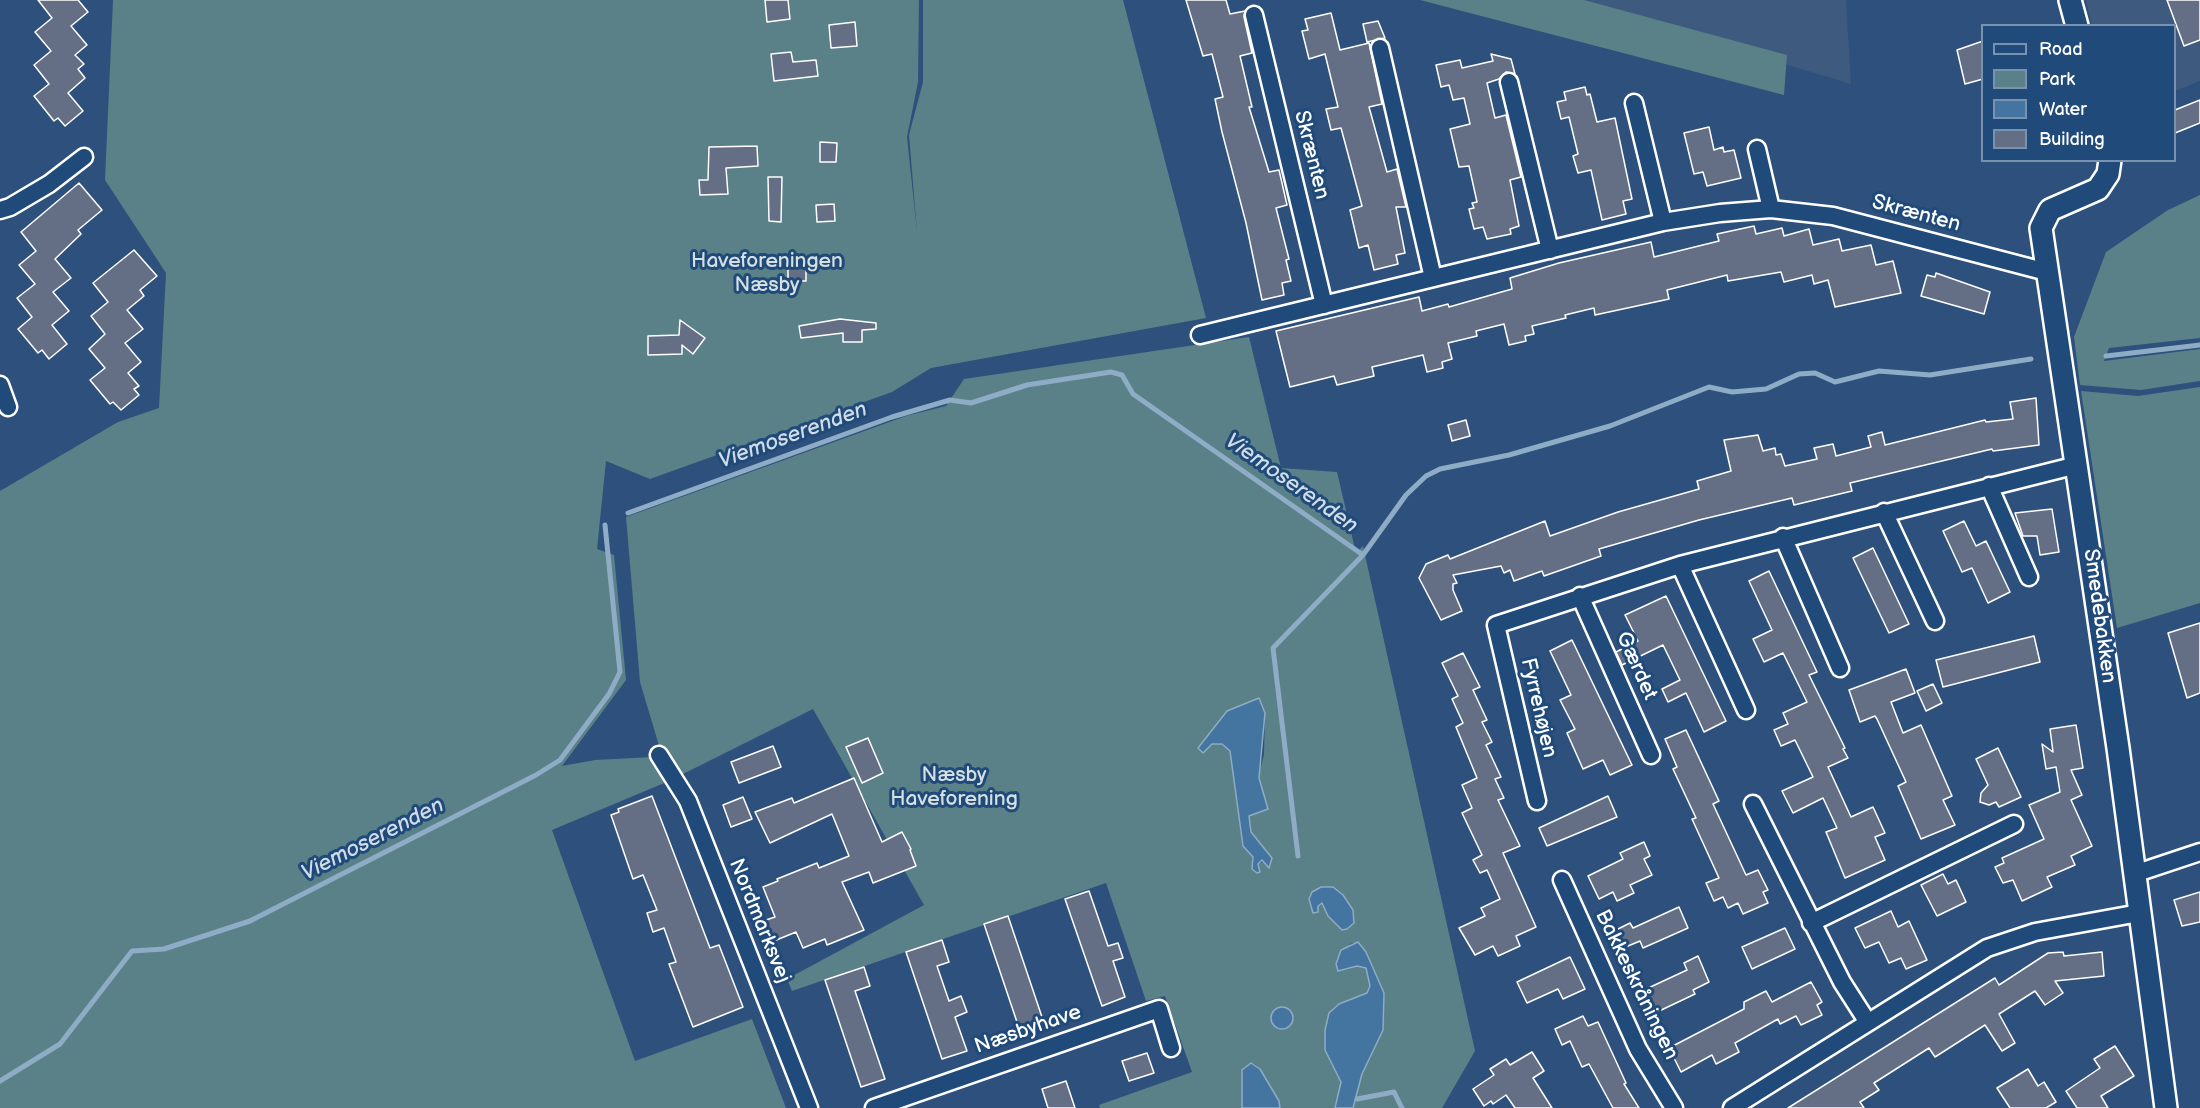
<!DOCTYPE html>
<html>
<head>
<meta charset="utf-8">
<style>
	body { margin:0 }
	#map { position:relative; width:2200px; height:1108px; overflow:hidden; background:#2d517c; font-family:"Balsamiq Sans",sans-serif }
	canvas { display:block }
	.legend { position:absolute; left:1981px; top:24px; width:195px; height:138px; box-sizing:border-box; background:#1f4a7a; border:2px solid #7992af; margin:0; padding:8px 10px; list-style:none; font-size:18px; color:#fff }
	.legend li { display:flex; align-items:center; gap:12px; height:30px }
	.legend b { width:30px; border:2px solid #7992af }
</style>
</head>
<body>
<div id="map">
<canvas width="2200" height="1108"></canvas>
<ul class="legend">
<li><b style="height:8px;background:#1f4a7a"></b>Road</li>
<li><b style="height:16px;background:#5a8187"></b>Park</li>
<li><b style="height:16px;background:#4375a0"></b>Water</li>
<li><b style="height:16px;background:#646e84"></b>Building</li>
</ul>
</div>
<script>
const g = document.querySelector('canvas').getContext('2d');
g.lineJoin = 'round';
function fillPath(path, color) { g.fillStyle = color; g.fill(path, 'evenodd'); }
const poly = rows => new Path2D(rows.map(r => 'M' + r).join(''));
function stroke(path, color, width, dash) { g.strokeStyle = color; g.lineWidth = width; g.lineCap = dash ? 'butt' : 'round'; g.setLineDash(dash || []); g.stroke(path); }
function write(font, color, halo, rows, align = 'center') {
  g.font = font + ' "Balsamiq Sans",sans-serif'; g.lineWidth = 6; g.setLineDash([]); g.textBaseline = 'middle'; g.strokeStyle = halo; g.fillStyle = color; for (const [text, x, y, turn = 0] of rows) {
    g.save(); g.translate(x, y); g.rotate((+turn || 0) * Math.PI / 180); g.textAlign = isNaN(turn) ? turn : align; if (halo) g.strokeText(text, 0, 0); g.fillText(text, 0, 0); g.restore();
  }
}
fillPath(poly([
	[1571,0,1846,0,1851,84],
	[2086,0,2200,0,2200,81,2175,91,2174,26,2092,25]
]), '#3e5a7e');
fillPath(poly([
	[113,0,919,0,918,82,907,137,917,232,909,135,923,82,923,0,1123,0,1206,318,931,368,892,392,650,479,606,461,597,549,614,555,626,680,562,766,595,760,653,757,669,779,640,682,626,517,906,416,946,406,964,379,1249,337,1281,468,1337,472,1356,553,1363,546,1475,1051,1442,1108,1353,1108,1362,1074,1383,1030,1384,993,1366,952,1358,942,1350,944,1346,970,1357,966,1366,968,1370,986,1367,993,1339,1004,1329,1013,1325,1030,1325,1050,1341,1082,1335,1108,1280,1108,1279,1101,1255,1064,1242,1070,1242,1108,1100,1108,1099,1105,1192,1072,1165,996,1146,1001,1106,883,792,991,787,979,924,905,813,709,669,781,552,830,635,1061,752,1019,786,1108,0,1108,0,491,118,422,159,408,166,273,105,180],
	[1265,713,1264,754,1249,816,1251,832,1272,858,1258,864,1260,872,1253,857,1243,846,1230,751,1223,744,1212,744],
	[1420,0,1584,0,1787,55,1784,95],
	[2200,195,2200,338,2109,348,2104,361,2200,349,2200,381,2141,390,2080,385,2074,337,2106,252,2168,210],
	[2200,387,2200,603,2117,628,2081,391,2138,396]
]), '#5a8187');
const water = poly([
	[1259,698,1265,713,1259,778,1268,809,1249,816,1251,832,1272,858,1269,868,1262,860,1258,864,1260,872,1257,873,1252,869,1253,857,1243,846,1230,751,1222,744,1212,744,1203,753,1198,748,1227,711,1259,698],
	[1321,887,1333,887,1343,895,1353,910,1354,923,1347,929,1342,930,1328,916,1322,903,1318,906,1318,912,1313,913,1309,899,1312,892,1321,887],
	[1358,942,1366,952,1384,993,1383,1030,1362,1074,1353,1108,1335,1108,1341,1082,1325,1050,1325,1030,1329,1013,1339,1004,1367,993,1370,986,1366,968,1357,966,1338,971,1336,964,1341,950,1358,942],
	'1271 1018a11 11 0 1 1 22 0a11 11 0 1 1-22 0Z',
	[1251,1063,1260,1069,1279,1101,1280,1108,1242,1108,1242,1070,1251,1063]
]);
fillPath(water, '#4375a0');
stroke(water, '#8eacc6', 1.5);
stroke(poly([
	[2106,356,2200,345],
	[628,513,892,417,950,400,971,403,1027,385,1111,372,1122,375,1133,394,1363,555,1406,495,1426,476,1440,469,1509,455,1610,426,1709,387,1732,392,1766,389,1799,374,1815,373,1835,382,1879,371,1930,375,2031,359],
	[1298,856,1273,648,1363,555],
	[0,1081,60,1044,132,951,164,949,250,921,536,775,560,760,609,694,620,672,605,525],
	[1357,1099,1394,1092,1402,1108]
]), '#8eacc6', 5);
const building = poly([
	[38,0,78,0,88,12,71,26,87,45,75,55,84,64,78,69,85,78,68,93,83,111,65,126,58,118,54,121,34,96,49,84,34,65,51,51,35,32,52,18,38,0],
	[765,0,788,0,790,19,767,22,765,0],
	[1186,0,1226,0,1230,14,1245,11,1244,17,1252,53,1240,56,1252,107,1249,107,1269,172,1279,170,1287,205,1276,208,1289,259,1286,260,1291,281,1282,283,1284,295,1262,300,1246,223,1222,132,1215,99,1223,97,1212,54,1203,56,1186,0],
	[2167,0,2200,0,2200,40,2184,46,2167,0],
	[1331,13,1340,50,1369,43,1382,104,1369,107,1387,172,1397,169,1406,207,1396,207,1405,253,1396,255,1398,264,1374,270,1368,245,1359,248,1350,210,1362,206,1341,128,1331,130,1326,109,1338,107,1325,54,1309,59,1302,31,1308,30,1305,19,1331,13],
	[1378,21,1385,38,1367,42,1363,24,1378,21],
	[855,22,857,46,831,48,829,25,855,22],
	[1983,41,1983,79,1965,84,1957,50,1983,41],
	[791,52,793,62,816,60,818,76,774,81,771,54,791,52],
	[1491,54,1511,59,1515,74,1506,72,1499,79,1487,83,1495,118,1506,115,1521,177,1510,180,1519,226,1510,229,1511,234,1487,239,1483,227,1474,229,1469,209,1474,208,1472,203,1477,202,1469,166,1459,167,1450,129,1470,124,1464,98,1453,100,1449,85,1441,87,1436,65,1460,60,1462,68,1493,61,1491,54],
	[1585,87,1587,95,1590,94,1597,122,1615,118,1632,199,1623,201,1626,214,1602,220,1591,170,1578,173,1573,156,1578,154,1569,117,1561,119,1557,102,1566,100,1564,92,1585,87],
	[2200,100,2200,123,2175,133,2175,110,2200,100],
	[1709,127,1714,150,1723,147,1724,152,1734,150,1741,178,1707,186,1703,172,1694,174,1684,133,1709,127],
	[820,142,837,143,836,162,820,162,820,142],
	[757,146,758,166,726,168,728,194,700,195,699,180,708,180,709,147,757,146],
	[768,177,782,177,781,222,769,221,768,177],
	[79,183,102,210,78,230,81,234,55,259,71,278,53,292,69,311,52,325,67,344,49,359,42,350,38,353,18,329,32,317,17,298,35,284,19,265,36,251,21,232,79,183],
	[834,204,835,221,817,222,816,205,834,204],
	[1754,226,1756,234,1782,228,1784,236,1809,229,1813,245,1839,239,1842,251,1871,245,1876,265,1893,261,1901,293,1835,307,1828,280,1814,284,1812,275,1784,282,1781,272,1728,281,1727,275,1667,290,1669,299,1595,315,1594,308,1565,315,1566,318,1532,326,1534,334,1525,336,1526,341,1509,345,1504,324,1476,331,1477,336,1448,343,1452,359,1442,362,1443,368,1427,372,1423,355,1372,367,1374,376,1337,385,1334,376,1290,387,1276,331,1419,297,1422,311,1448,304,1449,307,1512,289,1510,278,1559,263,1651,242,1654,257,1719,241,1717,234,1754,226],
	[134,250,157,276,140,290,144,296,127,310,143,329,125,343,141,362,128,373,139,386,134,389,139,395,121,410,113,402,110,404,90,380,105,368,89,349,105,334,91,316,108,302,93,283,134,250],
	[788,256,806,256,806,281,788,281,788,256],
	[1936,273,1990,292,1984,314,1921,296,1927,275,1935,277,1936,273],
	[840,319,876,323,876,329,862,330,862,342,843,342,843,333,801,338,799,326,840,319],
	[680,320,705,338,693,354,682,345,682,354,648,355,648,336,679,335,680,320],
	[2036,398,2039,445,1993,451,1992,449,1850,483,1852,491,1794,505,1792,498,1699,520,1599,549,1601,556,1544,576,1542,571,1514,581,1510,570,1504,573,1501,566,1453,575,1457,583,1453,584,1453,590,1462,611,1441,620,1419,578,1426,564,1448,555,1450,559,1545,521,1550,536,1618,512,1699,489,1697,481,1731,471,1724,440,1758,435,1763,451,1775,448,1776,455,1781,454,1785,466,1817,459,1814,448,1833,444,1836,456,1871,447,1868,436,1882,432,1885,445,1985,420,1986,422,2013,419,2010,402,2036,398],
	[1466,420,1470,436,1452,441,1448,425,1466,420],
	[2052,509,2059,552,2040,555,2037,536,2023,536,2015,513,2052,509],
	[1964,521,1976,546,1986,541,2010,592,1988,603,1972,568,1962,572,1943,531,1964,521],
	[1873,548,1909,624,1889,633,1853,558,1873,548],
	[1769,571,1817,672,1809,675,1845,748,1843,749,1848,758,1828,767,1851,817,1873,807,1885,833,1875,837,1885,860,1845,878,1826,832,1837,828,1823,798,1793,813,1782,791,1813,777,1795,740,1781,746,1774,730,1788,724,1783,713,1807,702,1783,653,1764,662,1753,639,1772,630,1749,581,1769,571],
	[1666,596,1726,721,1704,732,1686,693,1668,702,1662,689,1680,680,1663,645,1622,665,1616,652,1638,641,1625,615,1666,596],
	[2200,623,2200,693,2187,698,2168,633,2200,623],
	[2034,636,2040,662,1943,687,1936,660,2034,636],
	[1572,640,1632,765,1610,775,1603,760,1583,769,1567,733,1575,729,1560,700,1571,695,1550,651,1572,640],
	[1463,653,1480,687,1473,690,1487,720,1482,722,1492,742,1486,745,1501,777,1495,779,1504,798,1498,800,1520,846,1503,853,1536,927,1516,936,1520,946,1498,956,1493,946,1475,955,1459,928,1485,916,1481,908,1500,899,1487,870,1480,873,1473,860,1482,855,1462,813,1472,808,1462,785,1477,778,1456,727,1463,723,1452,699,1458,696,1442,663,1463,653],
	[1906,669,1915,693,1891,702,1903,733,1921,725,1952,796,1943,800,1955,825,1921,839,1898,786,1906,782,1877,719,1875,716,1860,722,1849,690,1906,669],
	[1933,684,1942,703,1926,711,1917,691,1933,684],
	[2076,725,2083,768,2071,770,2082,795,2071,800,2092,846,2071,856,2075,865,2047,877,2052,887,2022,901,2013,880,2003,883,1995,867,2004,863,2002,858,2044,839,2029,805,2060,792,2056,767,2046,769,2042,744,2053,752,2050,729,2076,725],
	[1686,730,1719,801,1713,804,1746,875,1758,870,1768,890,1763,892,1768,903,1743,914,1738,903,1728,908,1723,897,1714,901,1706,883,1719,878,1692,819,1696,818,1673,769,1677,767,1665,739,1686,730],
	[868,738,883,773,862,783,846,747,868,738],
	[773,746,781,767,739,783,731,762,773,746],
	[1998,748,2021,797,1999,807,1996,802,1989,805,1980,802,1981,793,1988,785,1976,759,1998,748],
	[854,778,882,842,902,832,911,849,910,850,916,866,873,883,869,872,842,882,864,930,827,945,825,939,803,948,796,932,774,941,763,921,775,917,763,887,778,881,777,879,817,863,819,868,849,856,832,814,770,843,755,812,792,798,794,803,854,778],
	[652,796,710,948,719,945,743,1007,693,1027,669,964,676,962,664,928,653,932,647,913,657,910,643,875,633,879,611,815,619,812,618,809,652,796],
	[1608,796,1617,817,1547,846,1539,828,1608,796],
	[743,797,752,819,731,827,723,805,743,797],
	[1644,842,1650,856,1644,859,1652,875,1630,885,1634,893,1617,901,1613,892,1599,899,1588,876,1623,859,1620,853,1644,842],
	[1943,874,1948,884,1956,880,1966,902,1937,916,1921,885,1943,874],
	[1089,891,1108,946,1118,943,1123,958,1113,961,1125,997,1102,1006,1065,899,1089,891],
	[2200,892,2200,922,2182,926,2174,900,2200,892],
	[1679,907,1688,928,1643,948,1640,941,1628,946,1627,942,1618,946,1612,932,1630,923,1633,928,1679,907],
	[1891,911,1898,927,1909,921,1927,960,1906,969,1901,958,1889,963,1879,942,1865,948,1855,928,1891,911],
	[1008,916,1044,1023,1020,1031,984,924,1008,916],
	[1785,928,1795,949,1752,969,1742,947,1785,928],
	[942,940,949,962,937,966,949,1001,961,996,967,1012,955,1017,967,1051,942,1059,906,952,942,940],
	[2063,952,2064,956,2102,952,2104,976,2055,981,2063,993,2045,1005,2035,991,1999,1014,2015,1043,2002,1051,1985,1025,1935,1057,1929,1048,1874,1083,1879,1090,1860,1102,1864,1108,1788,1108,1995,978,1999,985,2048,953,2063,952],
	[1698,956,1709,982,1693,990,1695,994,1655,1013,1644,990,1687,970,1684,963,1698,956],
	[1570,957,1585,989,1563,999,1558,989,1527,1003,1517,982,1570,957],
	[864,967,870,986,855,991,885,1079,861,1087,825,980,864,967],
	[1811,982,1822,1002,1817,1005,1822,1015,1801,1025,1796,1016,1780,1024,1778,1019,1735,1043,1739,1052,1716,1064,1712,1055,1681,1072,1669,1048,1744,1009,1744,1002,1766,991,1772,1002,1811,982],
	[1583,1016,1588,1026,1598,1022,1626,1083,1624,1084,1639,1108,1613,1108,1589,1064,1582,1067,1570,1041,1562,1045,1555,1029,1583,1016],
	[2115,1046,2134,1076,2101,1096,2108,1108,2077,1108,2066,1091,2100,1068,2094,1059,2115,1046],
	[1532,1052,1544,1071,1533,1078,1552,1108,1515,1108,1506,1095,1493,1104,1491,1101,1484,1106,1473,1089,1494,1075,1490,1069,1506,1059,1510,1065,1532,1052],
	[1147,1053,1154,1073,1129,1081,1122,1061,1147,1053],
	[2028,1069,2038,1086,2044,1082,2056,1102,2046,1108,2010,1108,1997,1088,2028,1069],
	[1066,1081,1075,1108,1048,1108,1042,1089,1066,1081]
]);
fillPath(building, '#646e84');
stroke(building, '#fff', 1.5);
const minor = poly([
	[1254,15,1324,305],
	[1380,48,1433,278],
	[1509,82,1550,250],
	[1634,103,1663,222],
	[1757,149,1771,209],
	[0,210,10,207,49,184,84,157],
	[1200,335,1663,222,1720,213,1771,209,1833,216,2047,272],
	[0,385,8,407],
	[1989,486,2029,577],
	[1884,512,1935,621],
	[1783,537,1840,668],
	[1680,565,1746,710],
	[1580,596,1651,755],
	[659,755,688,801,809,1108],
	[1537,801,1496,625,1680,565,2077,465],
	[1753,804,1842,982,1867,1021],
	[2134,874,2200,852],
	[1562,880,1638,1049,1674,1108],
	[1811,923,2014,824],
	[874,1108,1159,1009,1171,1048],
	[1732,1108,1987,948,2035,932,2139,913]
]);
const tertiary = poly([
	[2070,0,2077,26],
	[2110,160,2108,174,2098,189,2050,210,2041,228,2118,748,2166,1108]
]);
stroke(minor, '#fff', 21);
stroke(tertiary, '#fff', 26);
stroke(minor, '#1f4a7a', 16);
stroke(tertiary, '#1f4a7a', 21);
write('21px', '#fff', '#1f4a7a', [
	["Skrænten",1311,155,76],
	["Skrænten",1916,214,15],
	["Smedebakken",2099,616,82],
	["Gærdet",1636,666,66],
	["Fyrrehøjen",1538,708,77],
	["Nordmarksvej",759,921,68],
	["Bakkeskråningen",1636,985,64],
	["Næsbyhave",1028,1030,-19]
]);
write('21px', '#d6e0e1', '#1f4a7a', [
	["Haveforeningen",767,262],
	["Næsby",767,286],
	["Næsby",954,776],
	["Haveforening",954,800]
]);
write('italic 22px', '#d0dce7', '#1f4a7a', [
	["Viemoserenden",793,436,-20],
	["Viemoserenden",1291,484,35],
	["Viemoserenden",373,840,-27]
]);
</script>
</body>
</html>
